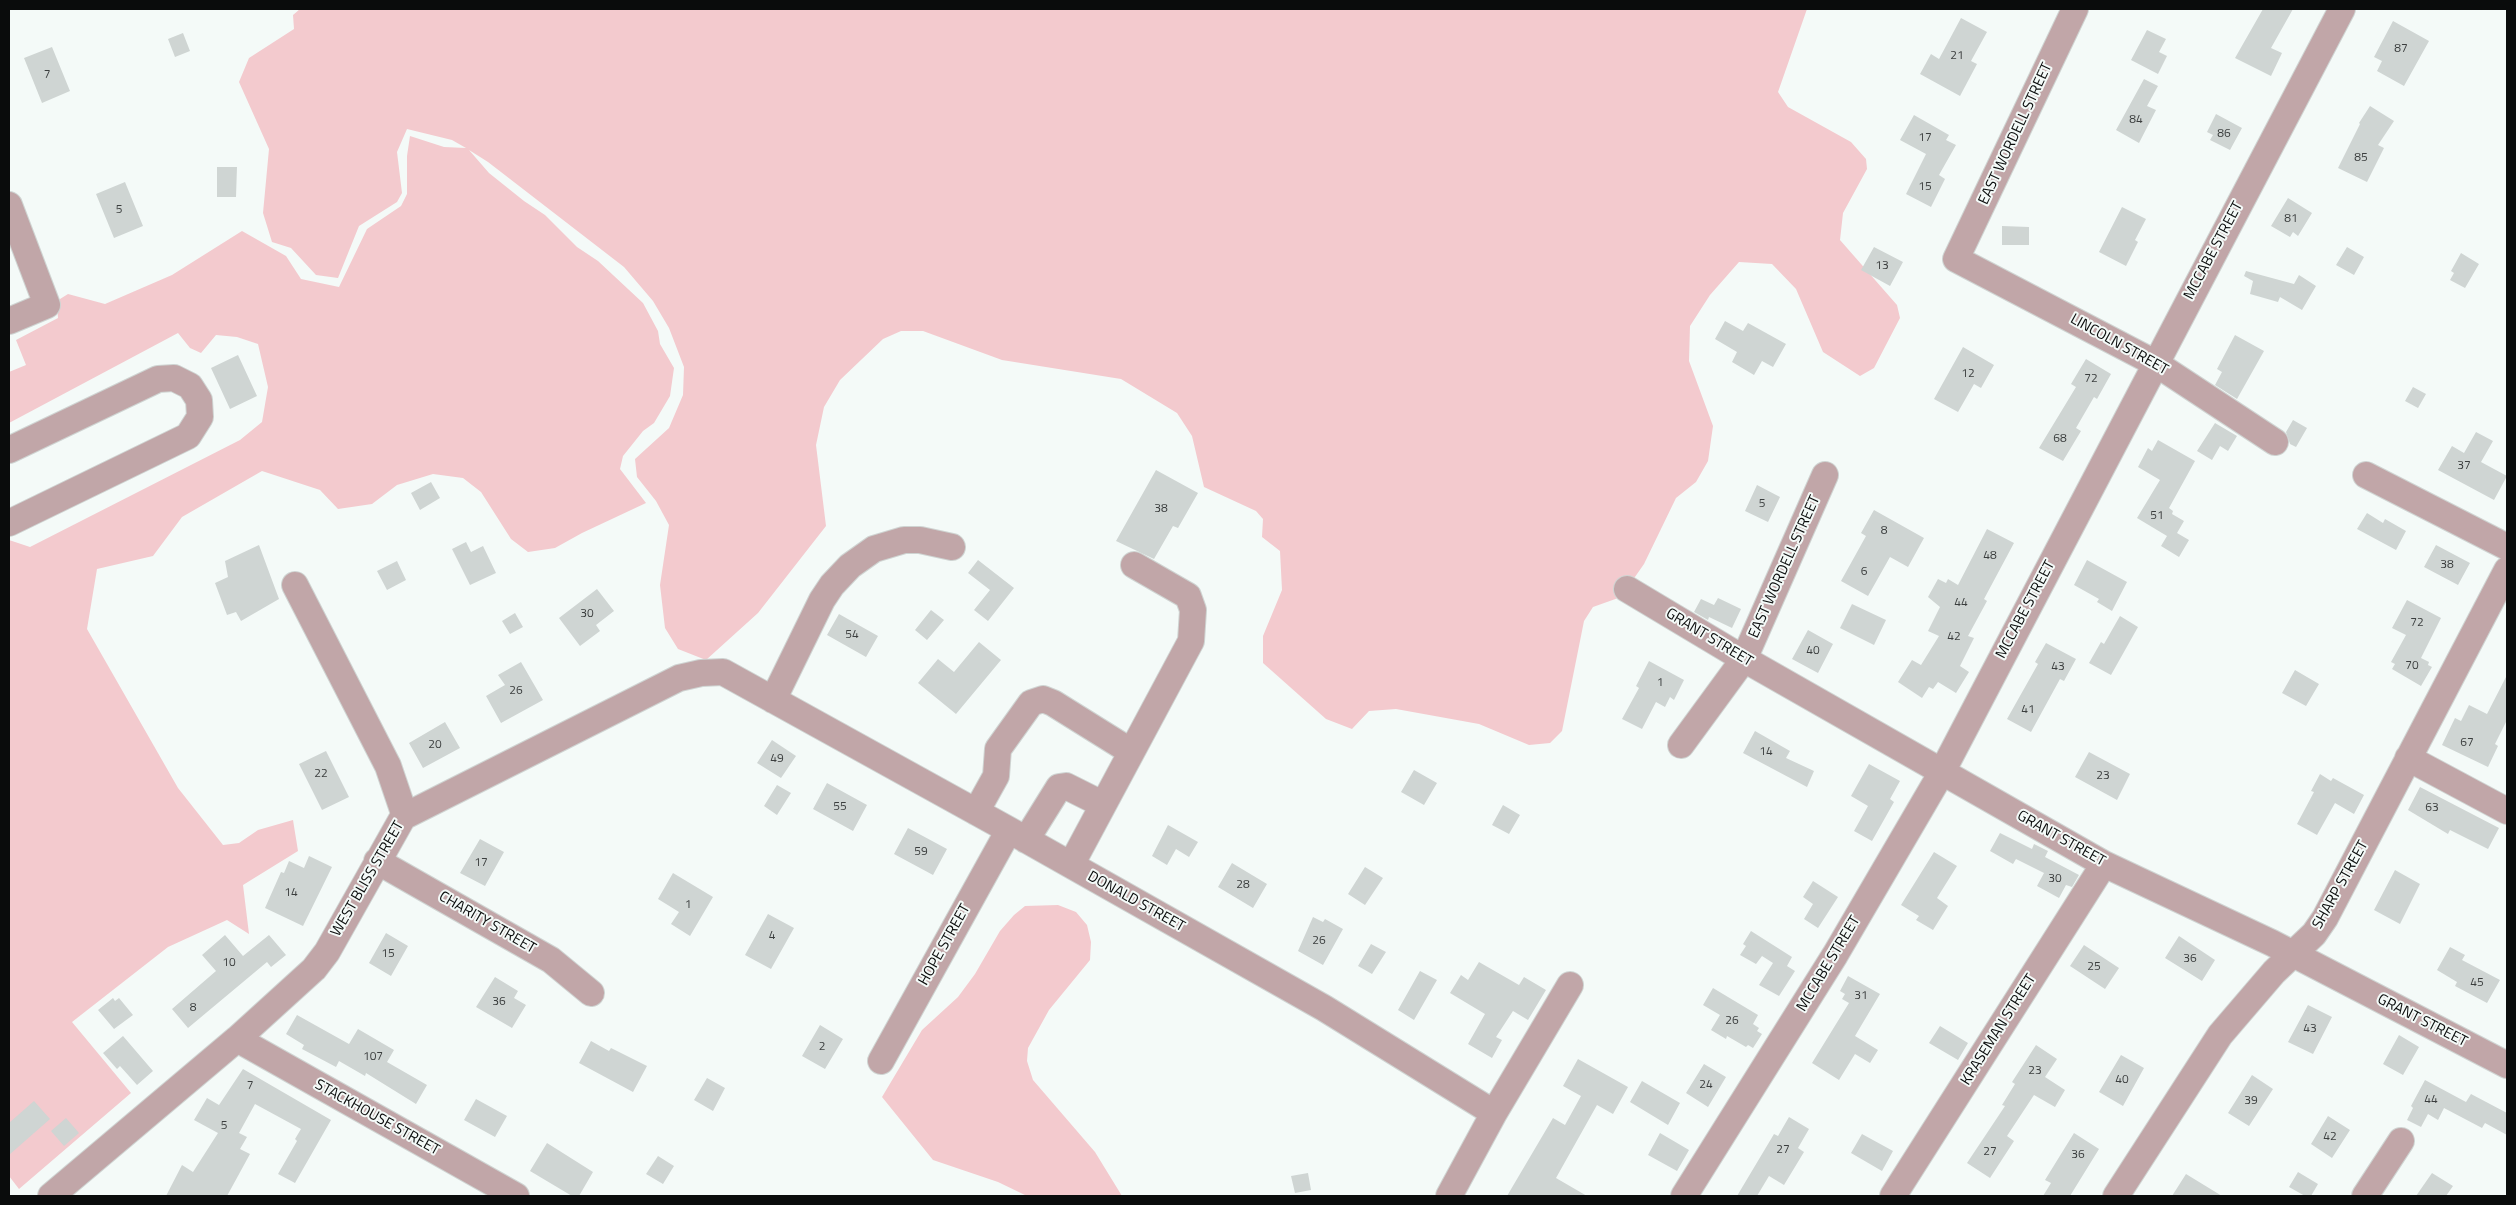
<!DOCTYPE html>
<html>
<head>
<meta charset="utf-8">
<style>
	body { margin:0 }
	#map { position:relative; width:2516px; height:1205px; overflow:hidden; background:#f4faf8; font-family:"Titillium Web",sans-serif }
	canvas { display:block }
	.frame { position:absolute; inset:0; border:10px solid #0a0c0c; pointer-events:none }
</style>
</head>
<body>
<div id="map">
<canvas width="2516" height="1205"></canvas>
<div class="frame"></div>
</div>
<script>
const g = document.querySelector('canvas').getContext('2d');
g.lineJoin = 'round';
function fillPath(path, color) { g.fillStyle = color; g.fill(path, 'evenodd'); }
const poly = rows => new Path2D(rows.map(r => 'M' + r).join(''));
function stroke(path, color, width, dash) { g.strokeStyle = color; g.lineWidth = width; g.lineCap = dash ? 'butt' : 'round'; g.setLineDash(dash || []); g.stroke(path); }
function write(font, color, halo, rows, align = 'center') {
  g.font = font + ' "Titillium Web",sans-serif'; g.lineWidth = 4; g.setLineDash([]); g.textBaseline = 'middle'; g.strokeStyle = halo; g.fillStyle = color; for (const [text, x, y, turn = 0] of rows) {
    g.save(); g.translate(x, y); g.rotate((+turn || 0) * Math.PI / 180); g.textAlign = isNaN(turn) ? turn : align; if (halo) g.strokeText(text, 0, 0); g.fillText(text, 0, 0); g.restore();
  }
}
fillPath(poly([
	[300,9,1807,9,1778,92,1788,107,1851,142,1866,159,1867,169,1843,213,1840,240,1897,305,1900,318,1874,368,1860,376,1823,352,1796,289,1772,264,1739,262,1710,295,1690,326,1689,361,1713,426,1708,461,1696,482,1676,498,1644,564,1621,597,1593,607,1584,621,1562,731,1550,743,1529,745,1479,724,1396,709,1369,711,1352,729,1326,719,1263,663,1263,636,1282,590,1280,551,1262,537,1263,519,1256,511,1204,487,1192,436,1177,413,1121,379,1002,360,923,331,901,331,883,339,840,380,824,407,816,445,826,526,758,613,706,660,678,649,665,628,660,585,669,525,656,501,637,477,635,459,669,428,683,395,684,367,669,328,653,301,624,267,488,162,469,150,489,173,524,201,545,215,577,247,598,261,643,303,658,331,660,344,674,368,670,396,654,423,643,431,623,456,620,469,646,503,582,533,555,548,528,552,511,539,481,492,463,478,433,474,397,485,372,504,338,509,320,490,262,471,182,517,153,556,97,569,87,629,178,788,223,845,239,843,258,830,293,820,298,851,243,885,249,934,227,920,168,947,72,1022,131,1093,19,1189,9,1176,9,540,30,547,240,440,262,422,268,387,258,344,237,337,216,335,201,353,190,348,178,333,9,423,9,372,26,365,16,340,58,318,57,306,60,299,68,294,105,304,172,275,242,231,286,256,301,279,339,287,367,229,401,206,407,194,407,156,410,136,444,147,466,148,452,140,407,129,397,152,402,193,397,202,359,226,338,278,316,275,291,248,272,242,263,213,269,149,239,82,249,58,294,29,293,15],
	[1058,905,1076,912,1087,925,1091,942,1090,960,1049,1010,1028,1048,1027,1061,1033,1080,1095,1152,1122,1196,1027,1196,998,1182,933,1160,882,1097,922,1030,958,997,975,974,1000,931,1014,915,1025,906]
]), '#f3cace');
fillPath(poly([
	[2263,9,2293,9,2271,48,2282,53,2271,76,2235,58],
	[1961,18,1987,32,1971,61,1977,64,1960,96,1920,74,1931,54,1939,59],
	[2393,21,2429,41,2404,86,2377,71,2382,61,2374,57],
	[2147,30,2166,39,2159,52,2167,56,2158,74,2131,60],
	[183,33,190,51,175,57,168,39],
	[52,47,70,91,42,103,24,58],
	[2144,79,2158,86,2147,106,2156,110,2139,143,2116,130],
	[2370,106,2394,121,2378,145,2384,148,2367,182,2338,168,2360,124,2359,123],
	[2216,114,2242,128,2230,150,2210,140,2213,135,2207,132],
	[1914,115,1949,135,1946,140,1956,145,1939,175,1945,179,1931,207,1906,194,1926,154,1900,140],
	[217,167,237,167,236,197,217,197],
	[125,182,143,226,114,238,96,194],
	[2288,198,2312,213,2298,236,2293,232,2290,237,2271,226],
	[2122,207,2146,219,2135,240,2138,242,2126,266,2099,252],
	[2002,226,2029,227,2029,245,2002,245],
	[1874,247,1903,262,1890,286,1861,270],
	[2347,247,2364,257,2354,275,2336,265],
	[2461,253,2479,264,2465,288,2450,280,2454,273,2451,271],
	[2246,271,2294,284,2299,275,2316,286,2302,310,2280,297,2278,302,2250,294,2253,281,2244,276],
	[1725,321,1743,331,1748,323,1786,344,1773,367,1762,361,1754,375,1732,362,1737,352,1715,339],
	[2235,335,2264,351,2237,399,2215,385,2222,372,2217,369],
	[1963,347,1994,365,1981,388,1974,384,1958,412,1934,399],
	[238,355,257,396,230,409,211,368],
	[2086,359,2111,374,2097,399,2094,397,2076,428,2081,431,2063,461,2039,448,2076,387,2071,384],
	[2413,387,2426,394,2418,408,2405,401],
	[2293,420,2307,428,2296,447,2290,444,2286,432],
	[2215,423,2237,436,2228,451,2220,446,2212,460,2197,451],
	[2476,432,2493,441,2481,462,2507,476,2494,500,2438,470,2452,446,2464,453],
	[2158,440,2195,461,2169,508,2173,511,2172,514,2184,521,2177,533,2189,540,2179,557,2161,546,2167,536,2137,518,2160,480,2138,467,2148,448,2152,451],
	[1156,470,1198,493,1178,528,1173,526,1154,559,1116,541],
	[431,482,440,498,420,510,411,493],
	[1757,485,1780,497,1768,522,1745,511],
	[1874,510,1924,538,1908,567,1890,557,1868,596,1841,581,1866,536,1861,533],
	[2367,513,2383,523,2385,519,2406,531,2396,550,2357,529],
	[1987,529,2014,543,1984,599,1987,601,1968,636,1974,638,1960,666,1969,672,1956,693,1938,682,1933,689,1929,687,1922,698,1898,682,1912,660,1921,665,1939,636,1928,631,1940,607,1928,597,1938,579,1946,583,1948,579,1958,585],
	[466,542,471,552,483,546,496,573,470,585,452,549],
	[259,545,279,599,241,621,236,612,227,615,215,583,228,577,225,561],
	[2436,545,2470,563,2458,585,2424,567],
	[978,560,1014,588,988,621,974,610,990,590,968,573],
	[2087,560,2127,582,2112,611,2097,602,2099,599,2074,585],
	[397,561,406,580,387,590,377,571],
	[597,589,614,611,596,625,600,631,580,646,559,618],
	[1718,598,1741,609,1732,628,1709,617,1708,620,1694,612,1701,599,1714,605],
	[2407,600,2441,618,2421,658,2429,662,2428,665,2432,667,2421,686,2392,669,2395,664,2391,662,2406,635,2392,628],
	[1852,604,1886,620,1874,645,1840,628],
	[931,610,944,620,927,640,915,630],
	[515,613,523,627,510,634,502,621],
	[839,614,878,636,866,657,827,635],
	[2120,616,2138,627,2111,675,2089,663,2101,642,2104,644],
	[1808,630,1833,644,1818,673,1792,659],
	[979,642,1001,660,956,714,918,683,938,659,954,672],
	[2046,643,2076,659,2064,681,2060,679,2031,732,2007,719,2038,664,2035,662],
	[1649,661,1684,680,1674,700,1670,697,1665,707,1656,702,1642,729,1622,719,1639,688,1636,686],
	[521,662,543,700,501,723,486,696,505,685,498,675],
	[2295,670,2319,684,2306,706,2282,693],
	[2507,675,2507,720,2495,744,2498,746,2488,767,2442,745,2455,718,2461,721,2469,705,2487,714],
	[445,722,460,748,423,768,409,743],
	[1755,731,1790,751,1786,758,1814,771,1807,787,1743,753],
	[772,740,796,756,781,778,757,763],
	[326,751,349,797,322,810,299,764],
	[2089,752,2130,774,2117,800,2075,777],
	[1869,764,1900,781,1890,799,1894,802,1872,841,1854,831,1868,806,1851,796],
	[1414,770,1437,783,1424,805,1401,792],
	[2320,774,2331,781,2333,778,2364,795,2354,814,2335,803,2317,835,2297,824,2314,792,2311,791],
	[827,783,867,805,853,831,813,809],
	[777,785,791,793,777,815,764,806],
	[2420,787,2499,828,2488,849,2450,830,2448,834,2408,810],
	[1503,805,1520,815,1509,834,1492,825],
	[1168,825,1198,842,1189,857,1176,849,1167,865,1152,856],
	[908,828,947,849,933,875,894,854],
	[2000,833,2032,849,2034,844,2048,851,2045,857,2079,875,2072,887,2066,885,2059,898,2037,886,2044,873,2016,859,2013,864,1990,851],
	[480,839,504,852,485,886,460,873],
	[1934,852,1957,866,1937,898,1948,906,1933,930,1916,920,1919,916,1901,905],
	[309,856,332,867,303,926,265,908,281,872,284,873,289,861,304,868],
	[1232,863,1267,884,1253,908,1218,887],
	[1365,867,1383,878,1365,905,1348,894],
	[2395,870,2420,884,2400,924,2374,910],
	[673,873,713,897,690,936,671,924,679,912,658,899],
	[1813,881,1838,897,1818,928,1804,919,1813,904,1803,897],
	[768,914,794,928,771,969,745,955],
	[1313,917,1323,922,1325,919,1343,929,1323,965,1298,951],
	[1751,931,1792,957,1787,966,1795,971,1779,996,1759,985,1773,963,1762,956,1756,964,1740,955,1746,946,1743,944],
	[386,933,408,946,391,976,369,963],
	[225,935,243,956,269,935,286,955,271,967,267,962,188,1028,172,1009,216,971,202,955],
	[2179,936,2215,960,2202,981,2165,958],
	[1371,944,1386,952,1372,974,1358,966],
	[2084,945,2119,968,2105,989,2070,966],
	[2450,947,2465,955,2462,960,2500,980,2487,1003,2455,986,2457,982,2437,970],
	[1479,962,1519,985,1524,977,1546,990,1528,1020,1513,1011,1496,1037,1502,1040,1492,1058,1468,1044,1485,1014,1450,993,1461,975,1468,980],
	[1420,971,1437,980,1414,1020,1398,1010],
	[1848,976,1880,994,1855,1036,1878,1050,1870,1063,1855,1054,1839,1080,1812,1063,1849,1003,1842,999,1845,994,1840,991],
	[495,977,518,991,514,998,526,1005,512,1028,476,1007],
	[1713,988,1758,1015,1753,1024,1759,1028,1757,1031,1762,1034,1753,1048,1748,1045,1746,1047,1727,1036,1726,1039,1711,1030,1720,1015,1703,1005],
	[113,998,115,1001,119,998,133,1015,114,1029,98,1010],
	[2308,1005,2332,1017,2313,1054,2288,1042],
	[297,1015,349,1044,358,1029,394,1050,387,1062,427,1085,416,1104,366,1073,365,1076,339,1061,336,1067,302,1049,304,1045,286,1034],
	[820,1025,843,1039,825,1069,802,1056],
	[1940,1026,1968,1043,1958,1060,1929,1043],
	[2399,1035,2419,1047,2403,1075,2383,1064],
	[123,1036,153,1071,137,1085,120,1066,117,1069,103,1053],
	[591,1041,609,1051,611,1048,647,1066,633,1092,579,1063],
	[2036,1045,2057,1059,2045,1077,2065,1090,2055,1107,2034,1095,2007,1136,2014,1141,1990,1178,1967,1163,2005,1106,2002,1105,2015,1084,2012,1082],
	[2121,1055,2144,1068,2123,1106,2099,1092],
	[1578,1059,1628,1087,1613,1114,1597,1105,1556,1178,1587,1196,1507,1196,1553,1118,1565,1125,1581,1096,1563,1086],
	[1704,1064,1726,1077,1708,1107,1686,1093],
	[243,1069,331,1120,295,1183,278,1174,297,1141,295,1139,301,1129,255,1104,239,1133,247,1137,240,1149,250,1154,227,1196,166,1196,182,1165,193,1172,218,1133,194,1120,207,1098,219,1105],
	[2252,1075,2273,1089,2249,1126,2228,1113],
	[707,1078,725,1088,713,1111,694,1100],
	[2425,1080,2466,1102,2471,1094,2507,1113,2507,1135,2485,1123,2482,1128,2444,1108,2438,1120,2428,1114,2421,1127,2407,1120,2413,1108,2411,1106],
	[1642,1081,1680,1103,1668,1125,1630,1102],
	[476,1099,507,1116,495,1137,464,1120],
	[34,1101,50,1119,9,1155,9,1123],
	[2328,1116,2350,1130,2332,1158,2311,1144],
	[1789,1117,1809,1129,1798,1148,1804,1152,1784,1185,1769,1176,1757,1196,1737,1196,1774,1134,1778,1136],
	[66,1118,79,1133,64,1146,51,1131],
	[1660,1133,1689,1150,1677,1171,1648,1155],
	[2074,1133,2099,1149,2070,1196,2043,1196,2051,1183,2045,1180],
	[1862,1134,1893,1151,1882,1171,1851,1153],
	[547,1143,593,1172,579,1196,572,1196,530,1171],
	[658,1156,674,1166,663,1184,646,1174],
	[2298,1172,2318,1184,2311,1196,2305,1196,2289,1187],
	[1308,1173,1311,1190,1295,1193,1291,1176],
	[2432,1173,2453,1186,2446,1196,2416,1196],
	[2186,1174,2222,1196,2172,1196]
]), '#cfd5d3');
const minor = poly([
	[2075,9,1956,259,2155,363,2275,442],
	[9,205,47,305,9,321],
	[9,450,158,379,174,378,190,386,199,400,200,417,188,436,9,523],
	[2366,475,2507,547],
	[295,585,388,766,405,816],
	[1627,589,1744,659,2104,864,2272,943,2507,1065],
	[773,700,822,600,832,585,850,566,874,549,904,540,920,540,952,547],
	[1681,745,1744,659,1825,475],
	[2408,758,2507,811],
	[976,812,996,776,998,749,1031,703,1043,699,1053,703,1130,751],
	[1026,840,1059,787,1066,786,1102,804],
	[377,861,551,960,591,993],
	[1071,865,1191,641,1193,610,1188,596,1134,565],
	[237,1039,516,1196],
	[881,1061,1009,830],
	[51,1196,237,1039,314,969,327,952,403,817,679,678,701,673,723,672,1009,830,1324,1008,1494,1113],
	[1449,1196,1494,1113,1570,985],
	[1684,1196,1835,955,1942,772,2342,9],
	[1893,1196,2104,864],
	[2116,1196,2220,1035,2274,972,2314,934,2325,918,2507,570],
	[2365,1196,2401,1141]
]);
stroke(minor, '#cfd4d2', 28);
stroke(minor, '#c1a6a8', 26);
write('12px', '#3b3e3e', null, [
	["87",2401,49],
	["21",1957,56],
	["7",47,75],
	["84",2136,120],
	["86",2224,134],
	["17",1925,138],
	["85",2361,158],
	["15",1925,187],
	["5",119,210],
	["81",2291,219],
	["13",1882,266],
	["12",1968,374],
	["72",2091,379],
	["68",2060,439],
	["37",2464,466],
	["5",1762,504],
	["38",1161,509],
	["51",2157,516],
	["8",1884,531],
	["48",1990,556],
	["38",2447,565],
	["6",1864,572],
	["44",1961,603],
	["30",587,614],
	["72",2417,623],
	["54",852,635],
	["42",1954,637],
	["40",1813,651],
	["70",2412,666],
	["43",2058,667],
	["1",1660,683],
	["26",516,691],
	["41",2028,710],
	["67",2467,743],
	["20",435,745],
	["14",1766,752],
	["49",777,759],
	["22",321,774],
	["23",2103,776],
	["55",840,807],
	["63",2432,808],
	["59",921,852],
	["17",481,863],
	["30",2055,879],
	["28",1243,885],
	["14",291,893],
	["1",688,905],
	["4",772,936],
	["26",1319,941],
	["15",388,954],
	["36",2190,959],
	["10",229,963],
	["25",2094,967],
	["45",2477,983],
	["31",1861,996],
	["36",499,1002],
	["8",193,1008],
	["26",1732,1021],
	["43",2310,1029],
	["2",822,1047],
	["107",373,1057],
	["23",2035,1071],
	["40",2122,1080],
	["24",1706,1085],
	["7",250,1086],
	["44",2431,1100],
	["39",2251,1101],
	["5",224,1126],
	["42",2330,1137],
	["27",1783,1150],
	["27",1990,1152],
	["36",2078,1155]
]);
write('15px', '#0a0c0c', '#f4faf8', [
	["EAST WORDELL STREET",2016,134,-65],
	["MCCABE STREET",2214,251,-62],
	["LINCOLN STREET",2119,345,29],
	["EAST WORDELL STREET",1785,567,-66],
	["MCCABE STREET",2026,610,-62],
	["GRANT STREET",1709,638,31],
	["GRANT STREET",2061,839,29],
	["WEST BLISS STREET",368,879,-60],
	["SHARP STREET",2341,885,-61],
	["DONALD STREET",1136,902,29],
	["CHARITY STREET",487,923,30],
	["HOPE STREET",945,945,-61],
	["MCCABE STREET",1829,964,-59],
	["GRANT STREET",2422,1021,27],
	["KRASEMAN STREET",1999,1030,-58],
	["STACKHOUSE STREET",377,1118,29]
]);
</script>
</body>
</html>
